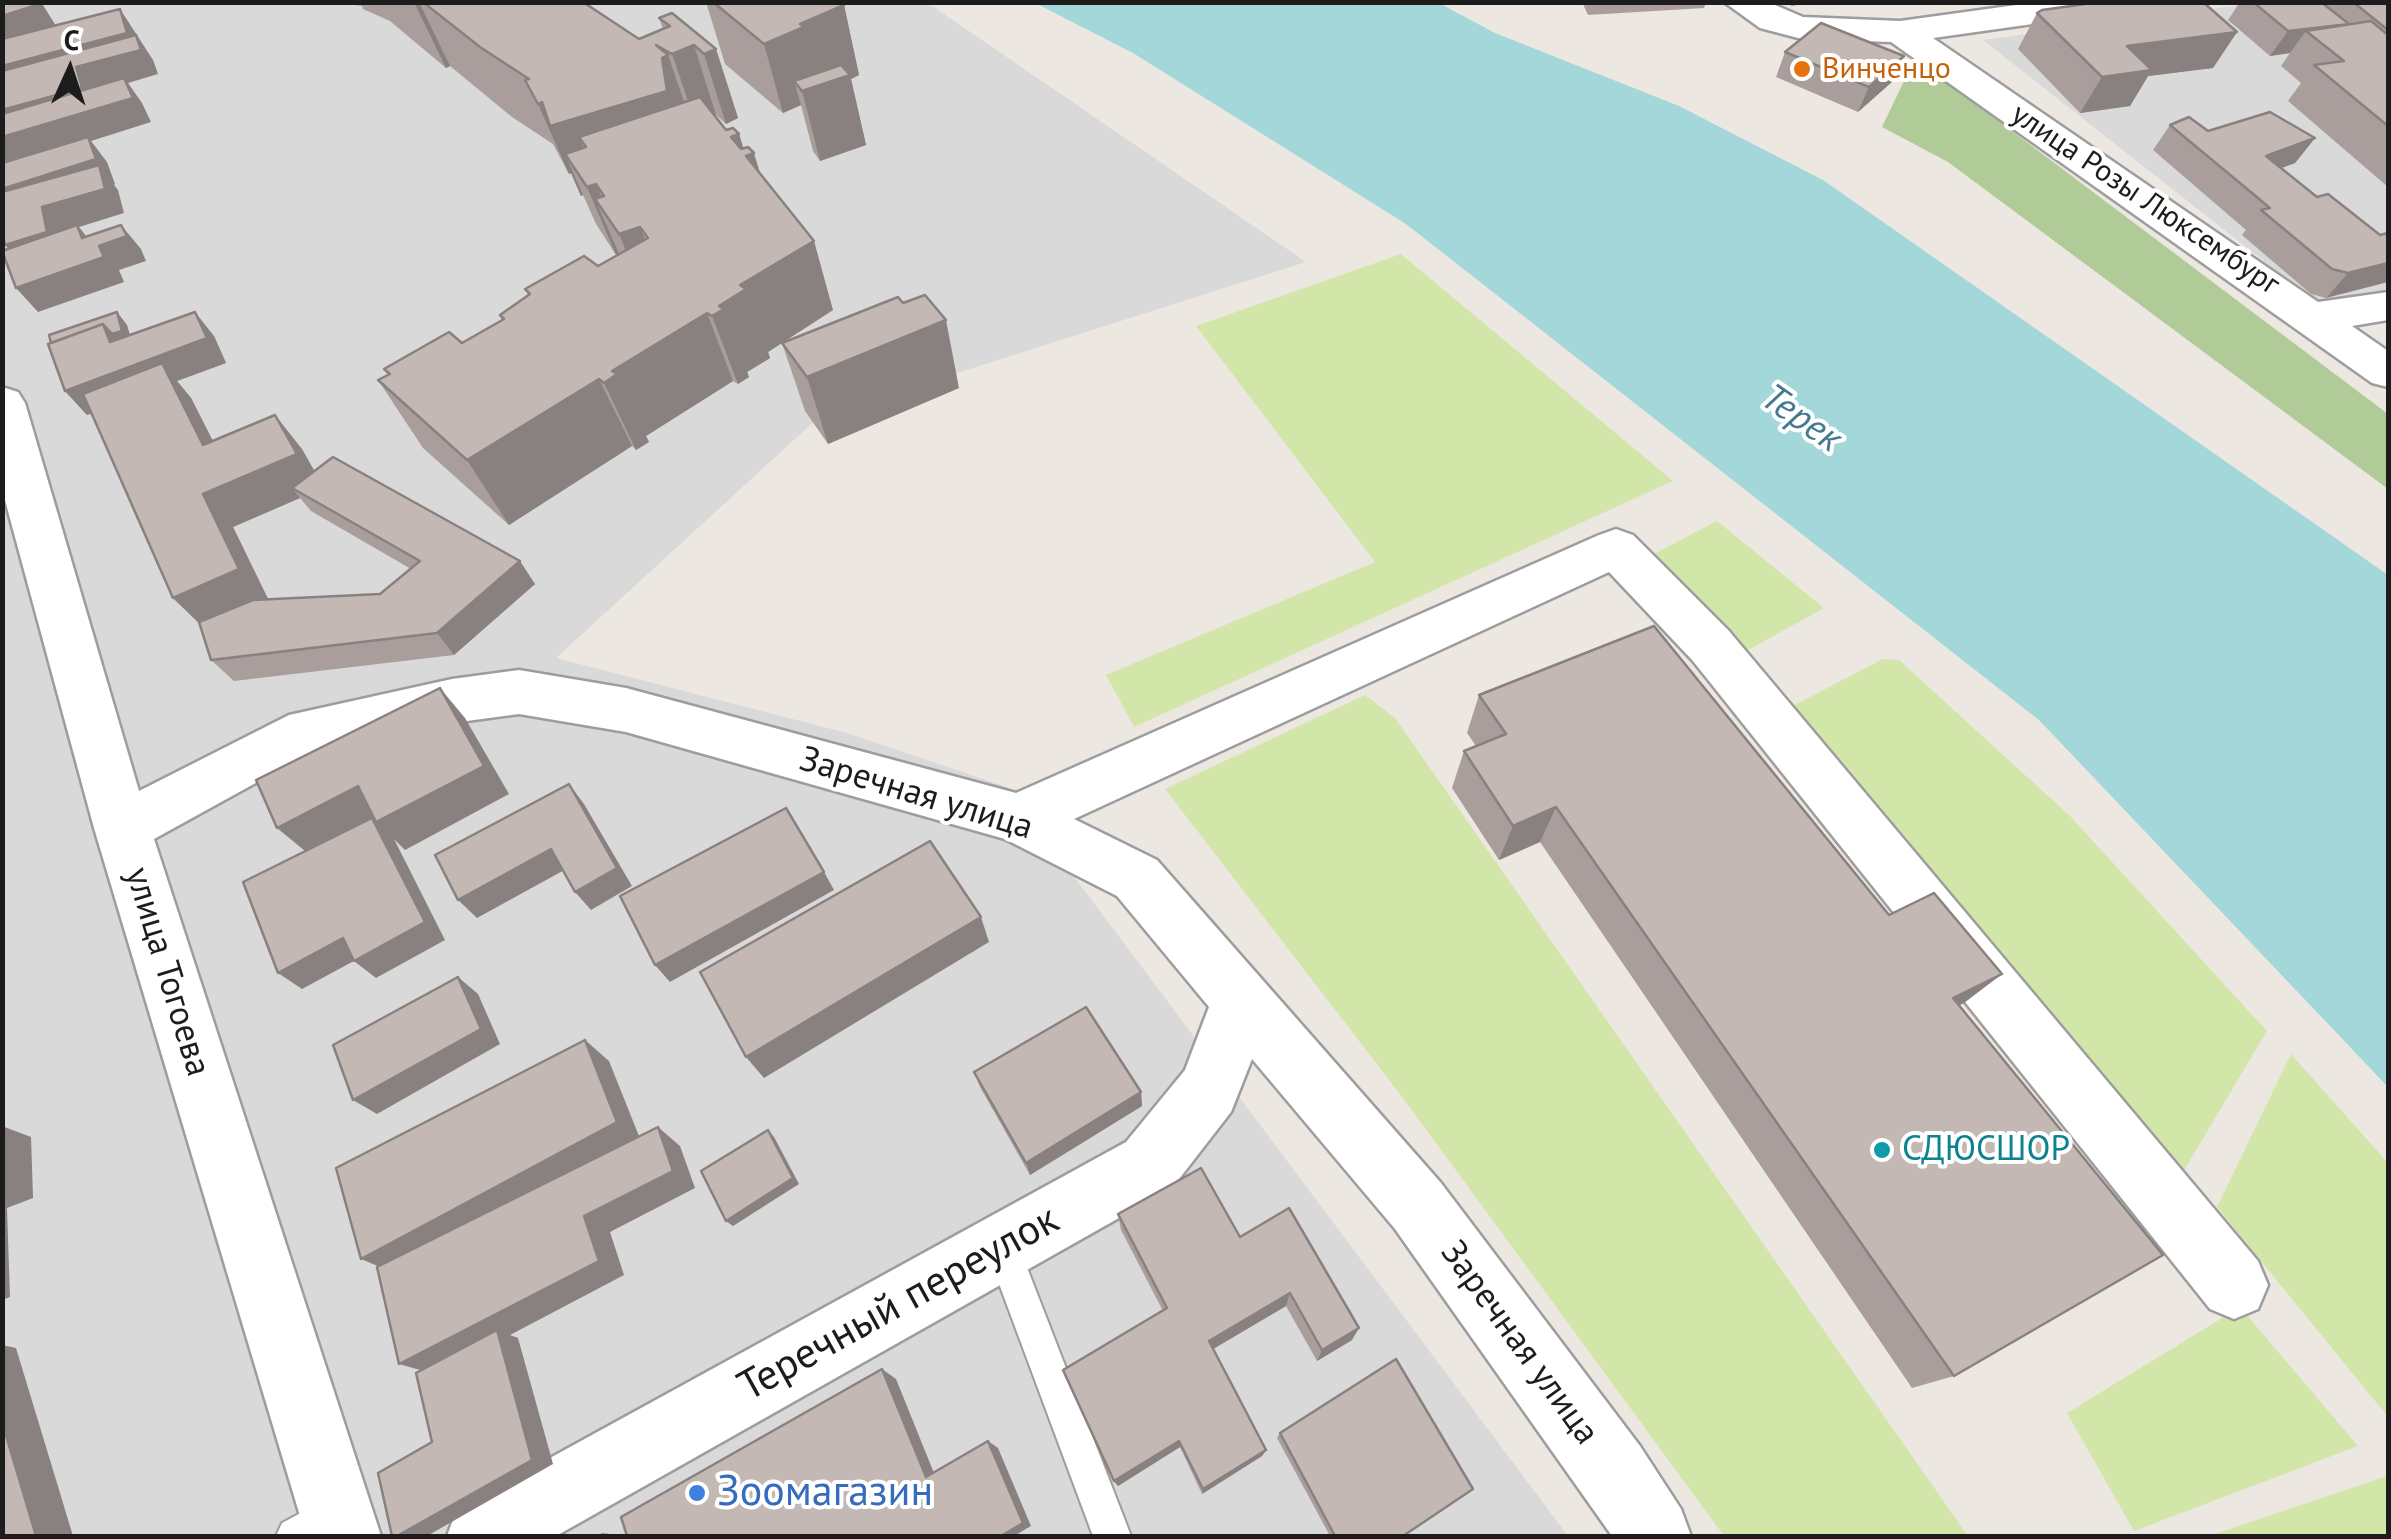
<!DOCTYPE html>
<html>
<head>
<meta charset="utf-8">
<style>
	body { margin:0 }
	#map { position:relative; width:2391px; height:1539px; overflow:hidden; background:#ede7e2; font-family:"PT Sans",sans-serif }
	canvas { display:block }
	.frame { position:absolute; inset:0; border:5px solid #1c1c1c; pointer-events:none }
	.north { position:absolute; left:20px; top:20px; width:100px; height:100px; -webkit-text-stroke:8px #fff; paint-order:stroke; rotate:3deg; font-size:28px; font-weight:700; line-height:40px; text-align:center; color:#1c1c1c }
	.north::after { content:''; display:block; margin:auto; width:35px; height:45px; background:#1c1c1c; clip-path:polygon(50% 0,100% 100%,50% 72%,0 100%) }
</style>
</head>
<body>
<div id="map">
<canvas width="2391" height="1539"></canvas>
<div class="frame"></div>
<div class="north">С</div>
</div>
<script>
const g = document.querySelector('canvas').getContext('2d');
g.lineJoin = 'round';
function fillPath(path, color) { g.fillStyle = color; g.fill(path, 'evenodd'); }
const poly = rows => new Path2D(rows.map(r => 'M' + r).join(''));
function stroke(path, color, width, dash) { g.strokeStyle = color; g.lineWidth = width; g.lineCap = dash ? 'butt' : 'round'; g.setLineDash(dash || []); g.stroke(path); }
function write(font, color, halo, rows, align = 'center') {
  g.font = font + ' "PT Sans",sans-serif'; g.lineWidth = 8; g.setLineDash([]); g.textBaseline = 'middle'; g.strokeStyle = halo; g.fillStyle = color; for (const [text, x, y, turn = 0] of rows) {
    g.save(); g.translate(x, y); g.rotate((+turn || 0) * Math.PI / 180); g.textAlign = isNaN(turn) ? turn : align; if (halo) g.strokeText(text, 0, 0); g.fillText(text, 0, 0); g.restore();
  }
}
fillPath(poly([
	[3,3,928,3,1306,262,819,417,556,658,847,733,1007,787,1568,1536,3,1536],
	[2254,3,2388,3,2388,293,2317,303,1983,40]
]), '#dad9d9');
fillPath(poly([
	[1401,254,1673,481,1134,727,1106,675,1375,562,1196,326],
	[1717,521,1824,608,1741,654,1648,557],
	[1883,659,1899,660,2070,816,2267,1031,2183,1172,1781,712],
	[1365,695,1395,718,1968,1536,1724,1536,1403,1098,1165,789],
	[2291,1054,2388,1163,2388,1417,2217,1207],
	[2240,1307,2358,1446,2134,1531,2067,1413],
	[2387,1476,2388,1536,2209,1536]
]), '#d2e6a9');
fillPath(poly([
	[1915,58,2388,414,2388,489,1948,162,1882,127]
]), '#b0cb98');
fillPath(poly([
	[1035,3,1439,3,1495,33,1679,106,1823,180,2388,575,2388,1087,2039,720,1406,224,1133,53]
]), '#a3d7d9');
const service = poly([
	[1002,1229,1014,1234,1131,1536,1093,1536,985,1246,990,1234,1002,1229],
	[336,1494,349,1500,355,1513,349,1526,331,1536,276,1536,282,1523,336,1494]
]);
const minor = poly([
	[1724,2,1768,2,1803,17,1900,21,2038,2,2135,2,2130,9,2118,12,1933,38,2318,302,2388,292,2388,320,2352,326,2388,351,2388,387,2372,383,1891,42,1802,39,1760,28,1724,2],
	[2,387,18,392,25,403,139,791,289,715,452,679,519,670,626,688,1016,793,1599,535,1616,529,1633,535,1729,631,2258,1261,2268,1285,2258,1309,2234,1319,2210,1309,1693,661,1609,572,1074,819,1157,860,1441,1183,1640,1446,1681,1509,1691,1536,1612,1536,1395,1229,1252,1059,1231,1112,1172,1188,556,1536,447,1536,457,1509,1126,1142,1185,1070,1209,1007,1117,896,1005,839,626,732,519,714,452,723,301,758,154,839,381,1536,306,1536,94,828,2,489,2,387]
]);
stroke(service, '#9d9d9d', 4);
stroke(minor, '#9d9d9d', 5);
fillPath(service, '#fff');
fillPath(minor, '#fff');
fillPath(poly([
	[332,2,587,2,589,7,639,39,663,29,659,18,716,49,738,118,726,124,716,115,715,116,726,130,739,134,743,148,760,173,833,310,768,352,770,358,747,372,749,377,738,384,733,381,646,436,649,442,636,450,632,446,509,525,423,448,378,380,388,375,384,369,462,343,502,320,500,315,528,295,525,289,598,266,616,255,596,224,583,195,581,196,571,173,569,174,553,144,512,117,450,66,446,68,390,21,363,9,362,6],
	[706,2,840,2,844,5,859,75,851,79,866,145,820,161,813,151,801,105,783,113,725,64],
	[1582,2,1706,2,1704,8,1588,15],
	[2240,2,2388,2,2388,187,2288,101,2301,83,2281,66,2290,53,2270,56,2228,20],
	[2037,13,2237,32,2213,68,2148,76,2130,106,2080,113,2018,49],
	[1785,52,1904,56,1893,81,1858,112,1776,77],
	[2170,125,2208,131,2315,138,2295,163,2281,168,2317,197,2380,235,2388,233,2326,298,2311,294,2242,235,2246,230,2153,150],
	[127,325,130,335,214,336,226,363,177,381,191,398,213,441,302,449,314,471,535,584,454,655,234,681,211,660,199,623,173,598,91,413,87,415,65,391],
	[300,498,311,511,411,569,380,594,268,599,233,527],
	[782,343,959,388,828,444,805,411],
	[1479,695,2002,974,1960,1005,1954,1376,1912,1388,1540,842,1499,860,1452,788,1464,751,1476,746,1467,733],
	[974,1072,1141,1092,1142,1106,1030,1175,980,1087],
	[1118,1214,1240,1237,1352,1340,1317,1361,1286,1306,1213,1349,1266,1450,1262,1456,1202,1494,1180,1447,1118,1486,1114,1481,1163,1311,1121,1230],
	[1280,1433,1403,1536,1330,1536,1277,1438]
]), '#a99e9c');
fillPath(poly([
	[41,2,58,29,2,55,2,12],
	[414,2,419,2,450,66,446,68],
	[1792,2,1815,2,1791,6],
	[844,5,859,75,851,79,866,145,820,161,802,91,794,81,801,105,783,113,764,44,800,24],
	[120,9,153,60,158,74,128,83,142,103,151,122,91,141,107,162,115,184,114,185,118,190,124,213,79,227,97,250,99,246,121,225,141,249,146,261,119,270,124,282,38,312,16,288,27,270,5,245,2,189,10,166,2,156,2,66],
	[2317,27,2311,35,2306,31,2290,53,2270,56,2288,31],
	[2237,32,2213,68,2148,76,2130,106,2080,113,2102,77,2127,46],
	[694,45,716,115,696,124,672,54],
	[716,49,738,118,726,124,704,54],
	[668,55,692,125,586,147,579,137,601,189,596,184,614,228,595,199,620,256,617,257,587,187,565,154,583,195,581,196,571,173,569,174,538,104],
	[1904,56,1893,81,1858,112,1869,87],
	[739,134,761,204,731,137],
	[2315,138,2295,163,2247,181,2266,156],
	[754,153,775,223,746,156],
	[640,227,668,296,648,303,619,234],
	[814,241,833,310,768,352,770,358,747,372,749,377,738,384,712,316,719,306,740,285],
	[2388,263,2388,282,2326,298,2348,273],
	[117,312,127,325,132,343,195,312,214,336,226,363,177,381,191,398,232,479,203,445,172,383,87,415,65,391,65,366],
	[707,313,733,381,646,436,649,442,636,450,604,383,612,371],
	[946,320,959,388,828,444,807,377],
	[599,379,632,446,509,525,467,460],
	[275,415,302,449,324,488,292,488,300,498,233,527,269,601,206,630,173,598,203,494],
	[520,561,535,584,454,655,437,633],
	[440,688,465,718,509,794,405,850,394,839,445,940,376,978,354,961,365,955,302,989,278,973,310,855,277,828],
	[569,784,584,804,632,886,591,910,575,892],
	[1556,807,1540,842,1499,860,1513,826],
	[551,849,568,868,477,918,458,900],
	[824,872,834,890,670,982,655,965],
	[981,917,989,942,764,1078,746,1057],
	[2002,974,1964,1003,1917,1026,1953,998],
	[458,977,478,994,500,1044,377,1114,353,1100],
	[585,1040,609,1061,641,1141,397,1274,361,1259],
	[1141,1092,1142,1106,1030,1175,1026,1163],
	[2,1126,31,1137,33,1198,7,1208,10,1297,2,1300],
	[658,1127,680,1146,695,1188,610,1232,624,1275,510,1335,518,1338,553,1464,427,1536,397,1536,532,1460,434,1374,399,1364,584,1216],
	[768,1130,774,1137,799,1184,733,1226,726,1221],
	[1290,1293,1286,1306,1208,1352,1209,1341],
	[1359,1328,1352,1340,1317,1361,1322,1350],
	[2,1345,16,1348,73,1536,36,1536,2,1422],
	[882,1369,896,1379,938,1483,926,1477],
	[988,1441,998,1448,1031,1526,1014,1536,1001,1536],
	[1179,1441,1180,1447,1118,1486,1114,1481],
	[1266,1450,1262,1456,1202,1494,1203,1489],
	[601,1533,620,1535,620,1536,601,1536]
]), '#89817f');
const building = poly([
	[2,2,39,2,40,4,2,16,2,2],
	[423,2,583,2,639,39,670,26,659,18,672,13,716,49,704,54,694,45,672,54,656,45,668,55,662,58,667,91,550,126,542,102,538,104,525,80,529,79,480,47,423,2],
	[713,2,840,2,844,5,800,24,804,27,764,44,713,2],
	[2100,2,2203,2,2237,32,2127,46,2152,70,2102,77,2037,13,2042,10,2100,2],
	[2253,2,2321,2,2349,24,2288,31,2253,2],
	[2353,2,2388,2,2388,30,2353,2],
	[120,9,127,33,2,66,2,39,120,9],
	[2371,21,2388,35,2388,126,2314,65,2344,61,2306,31,2371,21],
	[1821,23,1904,56,1869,87,1785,52,1821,23],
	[136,35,141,50,76,67,82,88,2,110,2,71,136,35],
	[841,65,850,75,802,91,794,81,841,65],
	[124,78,133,98,2,137,2,114,124,78],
	[700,97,726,130,733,128,739,134,731,137,741,149,748,147,754,153,746,156,814,241,740,285,746,289,719,306,724,309,712,316,707,313,612,371,617,374,604,383,599,379,467,460,378,380,390,374,384,369,449,332,462,343,504,319,500,315,530,294,525,289,584,256,598,266,648,238,640,227,619,234,595,199,604,196,596,184,587,187,565,154,586,147,579,137,700,97],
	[2270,112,2315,138,2266,156,2317,197,2328,194,2380,235,2388,233,2388,263,2348,273,2332,269,2261,210,2270,208,2170,125,2189,117,2208,131,2270,112],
	[88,137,96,159,2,189,2,163,88,137],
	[99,165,105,189,42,207,47,232,5,245,2,230,2,192,99,165],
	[77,225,82,238,121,225,127,236,99,246,104,257,16,288,2,251,77,225],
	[925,295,946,320,807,377,782,343,898,297,903,303,925,295],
	[117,312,122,331,112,334,103,324,51,343,49,335,117,312],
	[195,312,207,338,65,391,48,344,103,324,110,342,195,312],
	[162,363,203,445,275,415,297,454,203,494,239,569,173,598,83,394,162,363],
	[333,457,520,561,437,633,211,660,199,622,253,600,380,594,420,561,292,488,333,457],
	[1654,626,1889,915,1934,893,2002,974,1953,998,2163,1255,1954,1376,1556,807,1513,826,1464,751,1506,734,1479,695,1654,626],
	[440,688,484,766,376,822,358,786,277,828,256,780,440,688],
	[569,784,617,868,575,892,551,849,458,900,435,855,569,784],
	[786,808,824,872,655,965,620,896,786,808],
	[372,818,425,922,354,961,343,938,278,973,243,882,372,818],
	[930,841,981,917,746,1057,700,972,930,841],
	[458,977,481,1029,353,1100,333,1045,458,977],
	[1086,1007,1141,1092,1026,1163,974,1072,1086,1007],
	[585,1040,617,1122,361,1259,336,1168,585,1040],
	[658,1127,673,1171,584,1216,599,1261,399,1364,377,1267,658,1127],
	[768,1130,793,1178,726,1221,701,1171,768,1130],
	[1201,1168,1240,1237,1289,1208,1359,1328,1322,1350,1290,1293,1209,1341,1266,1450,1203,1489,1179,1441,1114,1481,1063,1370,1167,1308,1118,1214,1201,1168],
	[497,1330,532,1460,397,1536,392,1536,378,1473,432,1442,416,1373,497,1330],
	[1396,1359,1473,1489,1403,1536,1335,1536,1280,1433,1396,1359],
	[882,1369,926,1477,988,1441,1023,1523,1001,1536,627,1536,621,1517,882,1369],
	[2,1422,36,1536,2,1536,2,1422]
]);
fillPath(building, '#c4b8b5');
stroke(building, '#89817f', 2.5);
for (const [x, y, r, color] of [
	[1802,69,10,"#e8710a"],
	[1882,1150,10,"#0f9aa8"],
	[697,1493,10,"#3f7fe0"]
]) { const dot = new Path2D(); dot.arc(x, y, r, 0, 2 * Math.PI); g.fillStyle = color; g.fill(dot); stroke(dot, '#fff', 4); }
write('30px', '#c56008', '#fff', [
	["Винченцо",1822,69]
], 'left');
write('30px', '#1c1c1c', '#fff', [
	["улица Розы Люксембург",2145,200,34]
]);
write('35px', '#1c1c1c', '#fff', [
	["Заречная улица",916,794,17],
	["улица Тогоева",167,972,73],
	["Заречная улица",1519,1343,54]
]);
write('35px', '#0d838f', '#fff', [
	["СДЮСШОР",1902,1150]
], 'left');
write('italic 38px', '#447990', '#fff', [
	["Терек",1801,419,35]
]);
write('42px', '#1c1c1c', '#fff', [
	["Теречный переулок",899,1304,-29]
]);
write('42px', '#366cbe', '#fff', [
	["Зоомагазин",717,1493]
], 'left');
</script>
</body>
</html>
